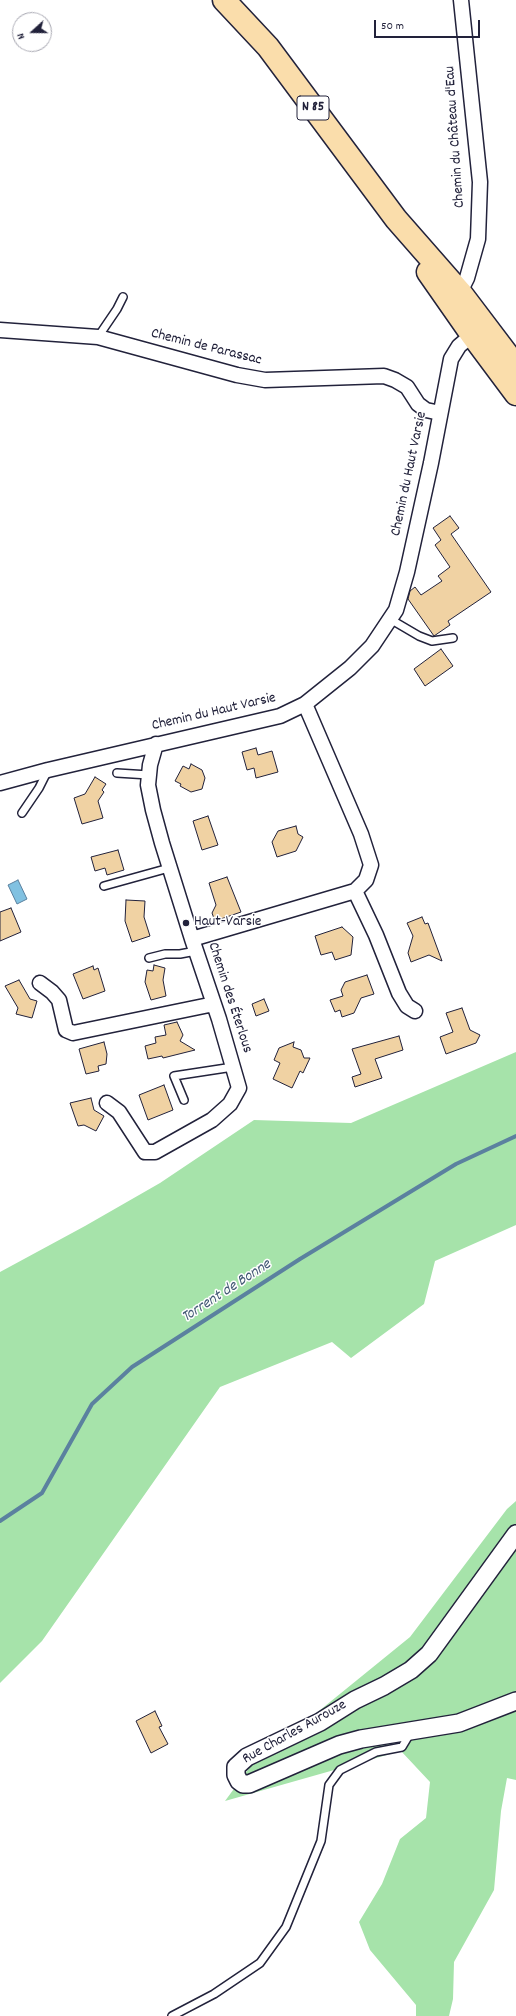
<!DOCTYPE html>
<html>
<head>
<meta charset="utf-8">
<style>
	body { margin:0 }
	#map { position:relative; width:516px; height:2016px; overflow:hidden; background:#fff; font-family:Dekko,sans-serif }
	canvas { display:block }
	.north { position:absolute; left:12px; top:12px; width:40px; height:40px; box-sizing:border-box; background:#fff; border:1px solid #a7a7b1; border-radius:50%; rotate:249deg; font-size:11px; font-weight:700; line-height:16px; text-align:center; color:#22223b }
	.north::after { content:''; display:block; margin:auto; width:14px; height:18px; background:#22223b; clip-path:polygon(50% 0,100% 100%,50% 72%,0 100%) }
	.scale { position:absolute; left:374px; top:20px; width:106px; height:18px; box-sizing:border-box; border:2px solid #22223b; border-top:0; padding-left:5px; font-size:12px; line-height:14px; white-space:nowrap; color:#22223b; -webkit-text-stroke:3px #fff; paint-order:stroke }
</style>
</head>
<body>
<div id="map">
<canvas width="516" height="2016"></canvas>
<div class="north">N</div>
<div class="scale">50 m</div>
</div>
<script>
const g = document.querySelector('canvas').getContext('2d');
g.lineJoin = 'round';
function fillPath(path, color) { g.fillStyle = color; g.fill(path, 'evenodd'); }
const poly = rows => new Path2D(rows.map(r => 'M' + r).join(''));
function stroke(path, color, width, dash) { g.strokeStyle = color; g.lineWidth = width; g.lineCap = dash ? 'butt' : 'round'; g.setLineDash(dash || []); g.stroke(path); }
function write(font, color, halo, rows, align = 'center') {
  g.font = font + ' Dekko,sans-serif'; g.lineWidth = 3; g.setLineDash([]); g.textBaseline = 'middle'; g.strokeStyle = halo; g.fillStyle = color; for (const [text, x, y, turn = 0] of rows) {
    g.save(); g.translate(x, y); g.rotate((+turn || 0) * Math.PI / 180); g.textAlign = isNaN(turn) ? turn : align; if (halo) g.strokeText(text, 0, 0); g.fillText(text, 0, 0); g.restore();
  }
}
fillPath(poly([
	[516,1052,516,1225,435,1261,424,1304,351,1358,332,1342,220,1387,42,1641,0,1683,0,1272,85,1226,160,1183,254,1120,351,1123],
	[516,1501,516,1780,507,1778,501,1811,494,1890,454,1962,453,1999,449,2016,416,2016,416,2005,370,1950,359,1922,382,1884,400,1839,426,1818,430,1782,401,1751,225,1801,250,1767,410,1637,507,1509]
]), '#a6e3aa');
const water = poly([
	[18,880,27,899,17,904,8,885,18,880]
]);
fillPath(water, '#81c1e1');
stroke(water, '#5b819f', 1);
stroke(poly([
	[0,1521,42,1493,92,1404,132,1367,300,1259,456,1164,516,1136]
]), '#5b819f', 4);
const building = poly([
	[450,516,459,528,451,534,491,592,448,621,450,625,434,636,408,599,410,591,415,587,421,595,442,581,438,576,450,567,435,545,441,540,433,528,450,516],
	[441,649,453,666,425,686,414,669,441,649],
	[256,748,258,755,272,751,278,772,256,778,254,768,247,770,242,752,256,748],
	[191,764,202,770,205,778,202,789,191,792,180,786,181,784,175,781,183,766,189,769,191,764],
	[95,777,106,784,102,790,104,792,98,801,103,818,82,824,74,798,85,794,95,777],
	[208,816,218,845,202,850,193,821,208,816],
	[296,826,298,834,303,837,296,851,277,857,272,842,278,831,296,826],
	[118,850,124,870,107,875,105,868,95,871,91,857,118,850],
	[227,877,241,912,215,921,212,913,216,905,209,883,227,877],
	[126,900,145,901,144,917,150,936,132,942,125,921,126,900],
	[11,908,21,932,0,941,0,912,11,908],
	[422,917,425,924,428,923,442,961,429,955,411,962,408,953,413,936,407,923,422,917],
	[342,927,353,937,351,955,335,960,332,952,321,955,315,936,342,927],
	[154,965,165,968,163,980,166,996,151,1000,145,982,147,970,153,971,154,965],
	[93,966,94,970,98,968,105,991,83,999,73,974,93,966],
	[367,975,374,994,361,998,354,1013,342,1017,340,1010,335,1012,330,1000,343,996,341,990,345,982,367,975],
	[19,980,30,999,37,1001,32,1018,16,1014,18,1008,5,986,19,980],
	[264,999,269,1011,256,1016,252,1004,264,999],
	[462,1008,470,1030,480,1035,476,1043,446,1054,440,1037,453,1032,446,1013,462,1008],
	[177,1022,183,1035,180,1041,195,1050,163,1058,162,1056,148,1059,145,1046,156,1043,155,1037,166,1035,164,1025,177,1022],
	[399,1036,403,1050,375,1059,382,1078,355,1087,352,1077,361,1074,352,1049,399,1036],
	[104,1042,107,1054,106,1064,98,1066,99,1071,86,1074,79,1049,104,1042],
	[294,1042,293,1047,301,1050,304,1058,310,1058,303,1073,300,1071,292,1088,273,1079,280,1063,274,1060,279,1048,294,1042],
	[164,1085,173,1110,148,1120,139,1095,164,1085],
	[91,1098,94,1110,104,1116,96,1131,84,1125,78,1126,70,1103,91,1098],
	[155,1711,162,1726,159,1727,168,1744,151,1753,136,1721,155,1711]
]);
fillPath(building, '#f0d2a3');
stroke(building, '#22223b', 1);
const service = poly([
	[98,337,117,309,123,297],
	[390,619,419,636,432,641,453,638],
	[117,773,149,775],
	[22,813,39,788,48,770],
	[104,886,169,868],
	[149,958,165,954,180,954,196,951],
	[184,1100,174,1076,233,1067],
	[172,2016,214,1994,260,1963,286,1927,321,1841,329,1785,340,1770,376,1752,402,1747,411,1732]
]);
const minor = poly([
	[460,292,467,278,478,239,480,182,461,0],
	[0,330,98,337,237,375,265,380,384,376,395,380,407,387,418,404,426,410,440,413],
	[0,783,48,770,280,716,305,704,350,668,372,646,396,610,407,572,431,463,451,359,459,346,472,335,478,333],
	[355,891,376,935,399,993,407,1006,415,1011],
	[192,939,355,891,366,880,371,865,361,834,305,704],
	[40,983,52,992,59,1000,66,1030,73,1033,214,1004],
	[107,1103,119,1112,145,1152,155,1152,212,1120,230,1104,239,1088,219,1019,192,939,162,843,153,810,148,785,150,765,156,744]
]);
const tertiary = poly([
	[516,1534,429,1654,411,1670,384,1686,355,1700,320,1722,247,1757,236,1767,236,1775,239,1781,243,1784,249,1784,339,1745,361,1739,459,1723,516,1701]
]);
const primary = poly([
	[224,0,268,47,396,219,460,292,516,366],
	[428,272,472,335,516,394]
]);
stroke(service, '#22223b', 10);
stroke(minor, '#22223b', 17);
stroke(tertiary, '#22223b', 20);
stroke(primary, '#22223b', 25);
stroke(service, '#fff', 7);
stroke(minor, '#fff', 14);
stroke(tertiary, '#fff', 17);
stroke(primary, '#faddab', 22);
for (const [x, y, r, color] of [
	[186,923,4,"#22223b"]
]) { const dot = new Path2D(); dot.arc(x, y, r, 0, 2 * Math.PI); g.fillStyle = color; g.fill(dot); stroke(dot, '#fff', 1.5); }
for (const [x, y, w] of [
	[313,108,32]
]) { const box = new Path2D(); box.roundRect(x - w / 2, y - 12, w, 24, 3); g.fillStyle = '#fff'; g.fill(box); stroke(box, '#22223b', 1); }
write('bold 14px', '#22223b', null, [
	["N 85",313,108]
]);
write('15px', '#22223b', '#fff', [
	["Chemin du Château d'Eau",456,137,-94],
	["Chemin de Parassac",206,348,14],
	["Chemin du Haut Varsie",410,474,-78],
	["Chemin du Haut Varsie",214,713,-13],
	["Chemin des Éterlous",229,998,72],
	["Rue Charles Aurouze",295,1733,-29]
]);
write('15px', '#22223b', '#fff', [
	["Haut-Varsie",194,923]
], 'left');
write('italic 16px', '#435a75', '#fff', [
	["Torrent de Bonne",227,1292,-33]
]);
</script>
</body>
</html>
